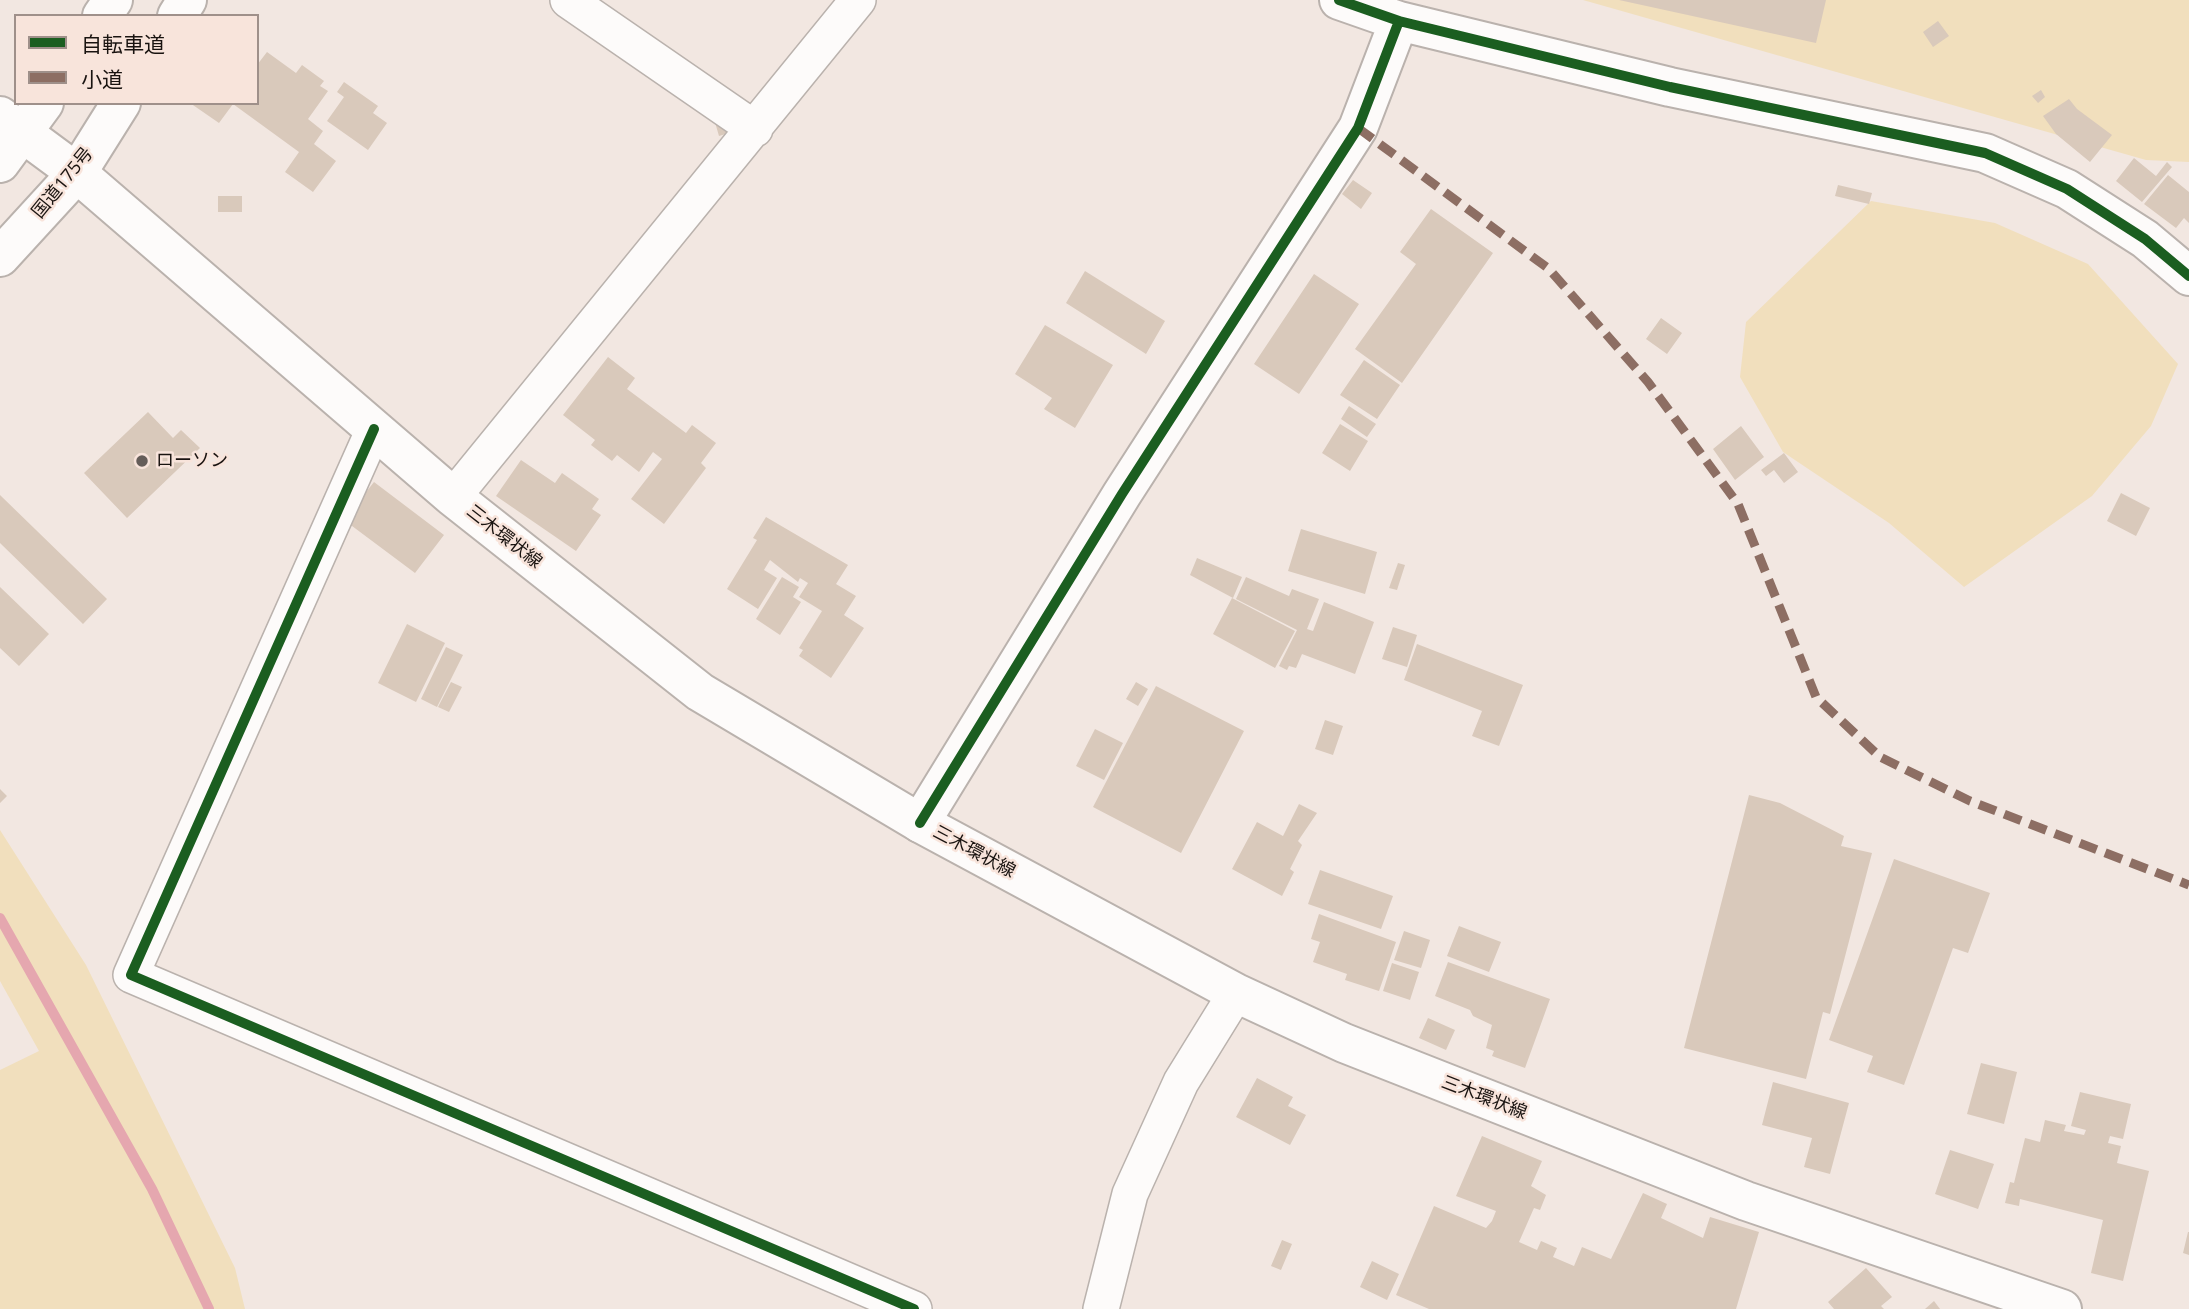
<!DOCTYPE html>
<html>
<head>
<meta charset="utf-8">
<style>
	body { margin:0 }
	#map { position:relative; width:2189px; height:1309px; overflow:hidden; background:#f2e7e1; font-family:"Open Sans","Noto Sans JP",sans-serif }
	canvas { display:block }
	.legend { position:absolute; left:14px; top:14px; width:245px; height:91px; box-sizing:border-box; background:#f8e4db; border:2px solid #9f908a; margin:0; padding:9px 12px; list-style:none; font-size:21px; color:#191310 }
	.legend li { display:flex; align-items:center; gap:14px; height:35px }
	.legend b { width:35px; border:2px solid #9f908a }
</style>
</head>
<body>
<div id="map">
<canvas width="2189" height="1309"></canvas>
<ul class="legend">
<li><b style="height:9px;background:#1b5e20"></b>自転車道</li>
<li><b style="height:9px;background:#8d6e63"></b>小道</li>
</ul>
</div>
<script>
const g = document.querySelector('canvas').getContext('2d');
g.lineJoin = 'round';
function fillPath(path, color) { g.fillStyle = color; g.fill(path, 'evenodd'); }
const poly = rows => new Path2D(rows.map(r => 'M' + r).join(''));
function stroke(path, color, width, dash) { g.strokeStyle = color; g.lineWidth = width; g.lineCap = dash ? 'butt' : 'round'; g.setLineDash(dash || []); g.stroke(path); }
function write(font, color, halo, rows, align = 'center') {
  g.font = font + ' "Open Sans","Noto Sans JP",sans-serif'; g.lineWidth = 5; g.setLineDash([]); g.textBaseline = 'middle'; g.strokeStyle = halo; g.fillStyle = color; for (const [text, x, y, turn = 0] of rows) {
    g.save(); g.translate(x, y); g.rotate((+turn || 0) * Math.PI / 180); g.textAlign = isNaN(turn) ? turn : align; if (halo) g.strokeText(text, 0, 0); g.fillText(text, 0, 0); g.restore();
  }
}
fillPath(poly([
	[1583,0,2189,0,2189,162,2146,160],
	[1871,201,1995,223,2088,264,2178,364,2151,426,2092,496,1964,587,1889,523,1783,452,1740,377,1746,322],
	[0,830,86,965,235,1268,245,1309,0,1309,0,1070,39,1051,0,981]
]), '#f1dfbd');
stroke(poly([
	[0,918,152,1189,209,1309]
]), '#e5a7af', 10);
fillPath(poly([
	[1619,0,1826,0,1816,43],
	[1938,21,1949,36,1933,47,1923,32],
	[267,52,296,73,302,65,324,81,320,86,328,91,308,119,323,131,314,144,336,161,313,192,285,172,299,152,233,104,219,123,190,103,257,103,257,65],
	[344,82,378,106,373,113,387,123,368,150,327,121,344,97,337,92],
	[2041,90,2045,97,2038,103,2032,96],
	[2069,99,2077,109,2112,135,2090,162,2056,134,2043,116],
	[712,112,729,133,719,136],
	[2134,158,2156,176,2167,162,2172,167,2142,202,2116,181],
	[2168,175,2189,192,2189,223,2184,218,2176,228,2144,204],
	[1353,180,1372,193,1361,209,1342,194],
	[1838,185,1872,193,1869,204,1835,196],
	[218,196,242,196,242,212,218,212],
	[1431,209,1493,253,1402,383,1355,349,1416,264,1400,252],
	[1085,271,1165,321,1146,354,1066,303],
	[1314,274,1359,304,1299,394,1254,364],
	[1661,318,1682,333,1667,354,1646,339],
	[1045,325,1113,365,1075,428,1044,409,1052,398,1015,374],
	[608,357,635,378,627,389,686,433,692,425,716,443,701,463,706,468,664,524,631,499,662,459,653,452,639,472,617,455,612,461,591,445,595,440,563,415],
	[1364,360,1400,385,1377,419,1340,395],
	[1349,406,1376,424,1367,437,1341,419],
	[148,412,173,438,181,430,200,448,127,518,84,473],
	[1340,424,1368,441,1350,471,1322,453],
	[1741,426,1764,457,1735,480,1713,449],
	[1784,453,1798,472,1784,483,1774,470,1766,476,1761,470],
	[521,460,555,483,562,473,599,499,592,509,601,515,576,551,496,496],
	[374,482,444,535,415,573,344,520],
	[2121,493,2150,508,2136,536,2107,521],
	[0,495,107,599,83,624,0,543],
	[766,517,848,565,836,584,856,596,844,615,864,628,831,678,799,656,803,650,799,648,822,611,799,597,808,583,800,578,798,582,770,560,764,570,777,578,758,609,727,589,757,540,753,538],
	[1301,529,1377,552,1365,594,1288,571],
	[1197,558,1242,577,1233,598,1190,575],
	[1398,563,1405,565,1397,590,1389,588],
	[782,577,799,587,793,597,801,602,780,635,756,619],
	[1246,577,1289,596,1292,589,1319,599,1307,629,1313,631,1324,602,1374,622,1355,674,1302,654,1296,668,1289,666,1287,670,1279,666,1297,630,1236,599],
	[0,587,49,634,19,666,0,648],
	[1232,598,1295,631,1275,668,1213,634],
	[407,624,445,643,416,702,378,683],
	[1393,627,1417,635,1407,667,1382,659],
	[1417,644,1523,685,1499,746,1472,736,1482,711,1404,680],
	[446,647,463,655,437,707,421,699],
	[451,682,462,687,449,712,438,707],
	[1136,682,1148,689,1138,706,1126,699],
	[1156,686,1244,731,1181,853,1093,807],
	[1325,720,1343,726,1333,755,1315,749],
	[1095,729,1123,743,1104,780,1076,766],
	[0,789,7,796,0,803],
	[1749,795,1780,803,1844,836,1841,846,1872,853,1830,1014,1823,1012,1806,1079,1684,1048],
	[1299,804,1317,813,1298,841,1302,845,1290,869,1294,872,1282,896,1232,869,1257,822,1283,836],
	[1894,859,1990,893,1968,953,1953,948,1904,1085,1867,1072,1873,1056,1829,1040],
	[1320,870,1393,896,1381,929,1308,904],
	[1319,914,1396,942,1379,991,1345,980,1347,974,1313,962,1320,942,1311,939],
	[1459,926,1501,942,1489,972,1447,956],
	[1404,931,1430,940,1421,968,1394,960],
	[1448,962,1550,999,1525,1068,1492,1056,1494,1051,1486,1048,1492,1025,1473,1016,1470,1010,1435,996],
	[1392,963,1419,972,1410,1000,1383,991],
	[1428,1018,1455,1030,1446,1050,1419,1038],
	[1981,1063,2017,1072,2004,1124,1967,1114],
	[1257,1078,1293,1097,1288,1106,1306,1115,1290,1145,1236,1117],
	[1773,1082,1849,1103,1830,1174,1804,1167,1812,1138,1762,1125],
	[2080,1092,2131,1104,2123,1139,2110,1136,2108,1143,2121,1146,2117,1163,2149,1171,2123,1281,2091,1273,2103,1220,2020,1199,2019,1206,2005,1203,2010,1182,2014,1183,2025,1138,2040,1142,2045,1120,2066,1125,2064,1131,2084,1135,2086,1130,2071,1126],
	[1482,1136,1542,1161,1531,1186,1546,1195,1540,1210,1534,1208,1519,1242,1537,1250,1541,1241,1557,1248,1553,1257,1574,1266,1582,1247,1611,1259,1643,1193,1667,1204,1661,1218,1703,1238,1710,1217,1759,1232,1736,1309,1429,1309,1396,1295,1434,1206,1486,1228,1492,1221,1496,1211,1456,1196],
	[1950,1150,1994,1164,1978,1209,1935,1194],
	[2188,1232,2189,1232,2189,1255,2183,1253],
	[1282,1240,1292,1244,1281,1270,1271,1266],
	[1372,1261,1399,1274,1387,1300,1360,1287],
	[1866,1268,1892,1297,1881,1306,1884,1309,1834,1309,1828,1302],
	[1934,1301,1940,1309,1925,1309]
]), '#d9c9bb');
const minor = poly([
	[568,0,755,129],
	[374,429,131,975,914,1309],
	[453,497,858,0],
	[1101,1309,1130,1194,1181,1082,1236,993]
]);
const tertiary = poly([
	[1339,0,1399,21,1670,87,1985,153,2067,189,2145,239,2189,276],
	[920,823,1122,494,1358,128,1399,21]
]);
const secondary = poly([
	[0,116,77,173,453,497,700,692,920,823,1236,993,1344,1043,1746,1201,2062,1309]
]);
const trunk = poly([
	[102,16,113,0],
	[177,16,187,0],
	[0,163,44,103],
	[0,257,77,173,121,103]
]);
stroke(minor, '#bab2ad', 38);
stroke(tertiary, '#bab2ad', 42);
stroke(secondary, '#bab2ad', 42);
stroke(trunk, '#bab2ad', 42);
stroke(minor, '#fdfbfa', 35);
stroke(tertiary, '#fdfbfa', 38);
stroke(secondary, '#fdfbfa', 38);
stroke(trunk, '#fdfbfa', 38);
stroke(poly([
	[1358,128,1549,269,1648,382,1738,504,1816,697,1880,757,1970,801,2189,885]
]), '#8d6e63', 9, [18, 9]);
stroke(poly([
	[1339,0,1399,21,1670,87,1985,153,2067,189,2145,239,2189,276],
	[374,429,131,975,914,1309],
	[920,823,1122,494,1358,128,1399,21]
]), '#1b5e20', 10);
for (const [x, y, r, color] of [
	[142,461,7,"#655d59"]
]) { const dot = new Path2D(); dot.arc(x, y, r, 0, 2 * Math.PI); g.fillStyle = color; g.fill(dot); stroke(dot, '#f8e4db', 2.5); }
write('18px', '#191310', '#f8e4db', [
	["国道175号",63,183,-51],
	["三木環状線",504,537,38],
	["三木環状線",974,852,28],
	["三木環状線",1484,1098,21]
]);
write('18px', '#191310', '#f8e4db', [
	["ローソン",156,461]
], 'left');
</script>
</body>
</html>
